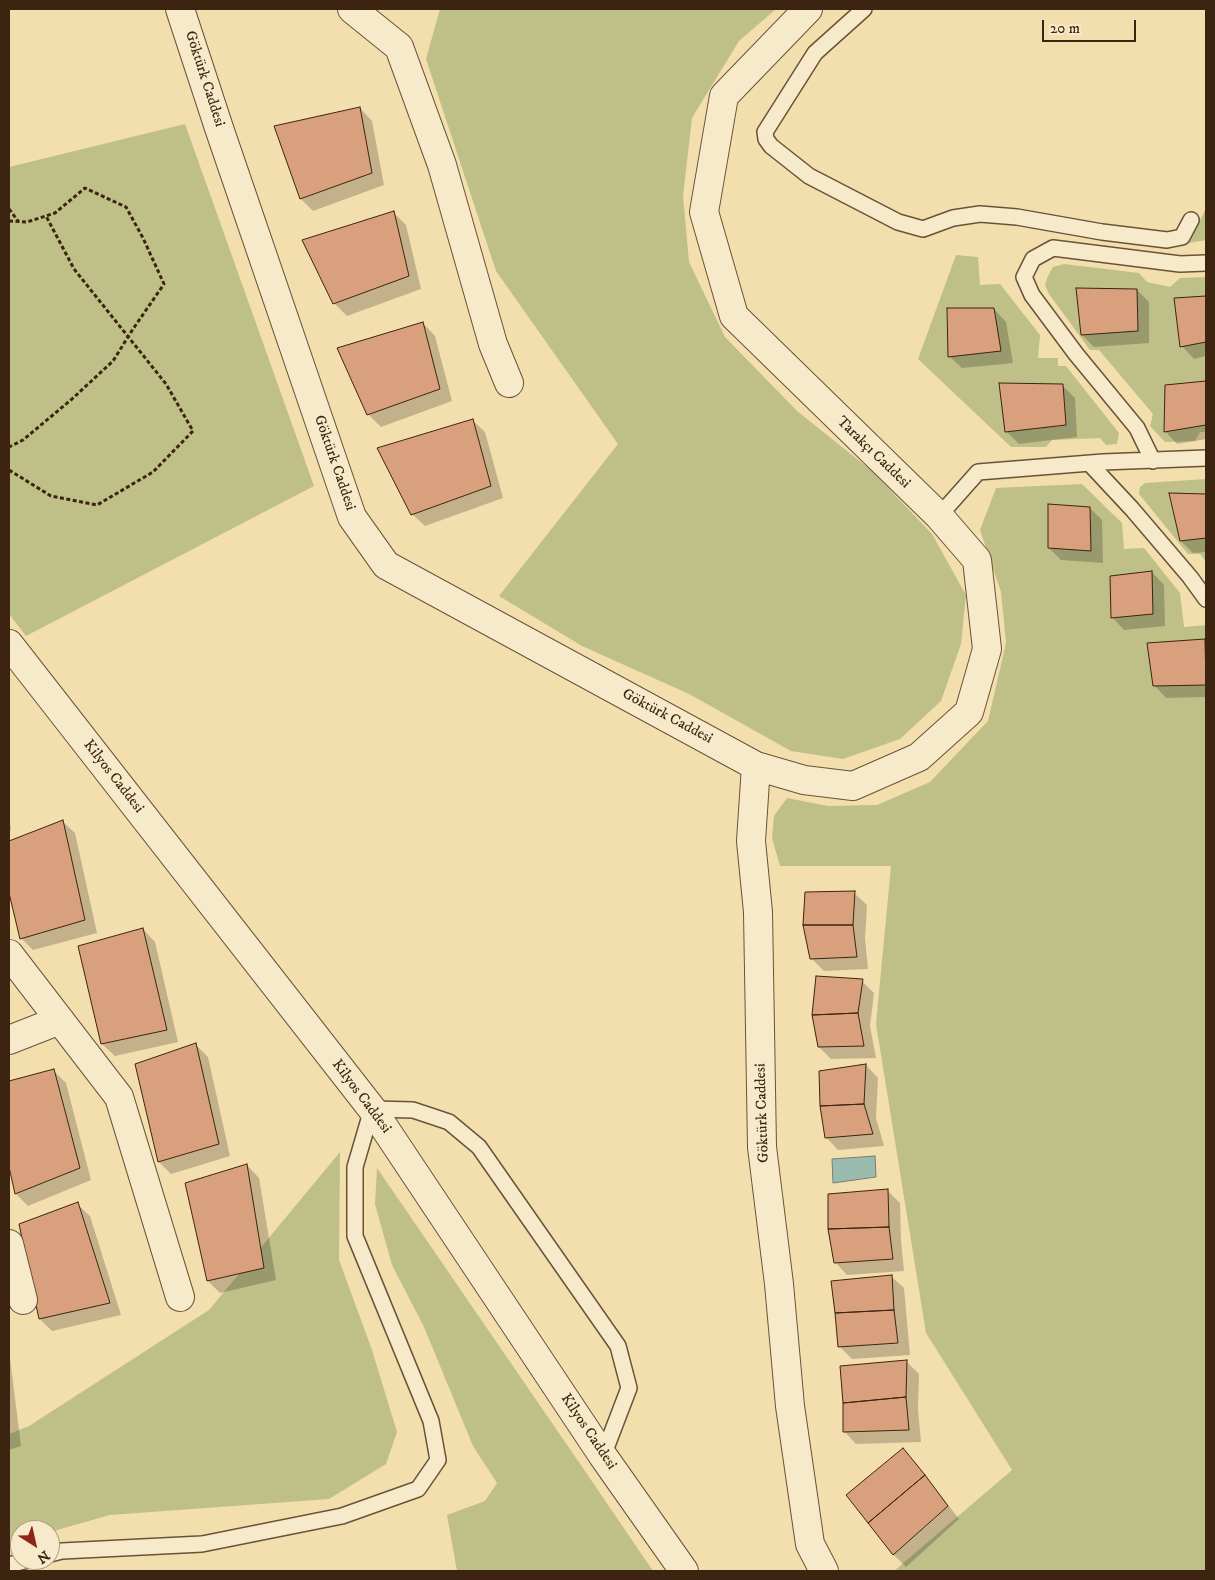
<!DOCTYPE html>
<html>
<head>
<meta charset="utf-8">
<style>
	body { margin:0 }
	#map { position:relative; width:1215px; height:1580px; overflow:hidden; background:#f3deae; font-family:"IM FELL DW Pica",serif }
	canvas { display:block }
	.frame { position:absolute; inset:0; border:10px solid #3d2410; pointer-events:none }
	.north { position:absolute; left:10px; top:1520px; width:50px; height:50px; box-sizing:border-box; background:#f7eaca; border:1px solid #ad9b80; border-radius:50%; rotate:145deg; font-size:14px; font-weight:700; line-height:20px; text-align:center; color:#3d2410 }
	.north::after { content:''; display:block; margin:auto; width:18px; height:22px; background:#8f2418; clip-path:polygon(50% 0,100% 100%,50% 72%,0 100%) }
	.scale { position:absolute; left:1042px; top:20px; width:94px; height:22px; box-sizing:border-box; border:2px solid #3d2410; border-top:0; padding-left:6px; font-size:15px; line-height:18px; white-space:nowrap; color:#3d2410; -webkit-text-stroke:4px #f7eaca; paint-order:stroke }
</style>
</head>
<body>
<div id="map">
<canvas width="1215" height="1580"></canvas>
<div class="frame"></div>
<div class="north">N</div>
<div class="scale">20 m</div>
</div>
<script>
const g = document.querySelector('canvas').getContext('2d');
g.lineJoin = 'round';
function fillPath(path, color) { g.fillStyle = color; g.fill(path, 'evenodd'); }
const poly = rows => new Path2D(rows.map(r => 'M' + r).join(''));
function stroke(path, color, width, dash) { g.strokeStyle = color; g.lineWidth = width; g.lineCap = dash ? 'butt' : 'round'; g.setLineDash(dash || []); g.stroke(path); }
function write(font, color, halo, rows, align = 'center') {
  g.font = font + ' "IM FELL DW Pica",serif'; g.lineWidth = 4; g.setLineDash([]); g.textBaseline = 'middle'; g.strokeStyle = halo; g.fillStyle = color; for (const [text, x, y, turn = 0] of rows) {
    g.save(); g.translate(x, y); g.rotate((+turn || 0) * Math.PI / 180); g.textAlign = isNaN(turn) ? turn : align; if (halo) g.strokeText(text, 0, 0); g.fillText(text, 0, 0); g.restore();
  }
}
fillPath(poly([
	[440,9,776,9,739,41,692,118,683,196,689,262,725,337,797,411,872,471,932,534,966,595,961,644,941,701,900,739,843,759,791,751,689,694,582,646,499,596,618,444,496,271,426,59],
	[185,124,314,486,26,636,9,614,9,167],
	[1206,208,1206,240,1189,243],
	[956,255,978,257,980,285,1000,284,1040,335,1038,358,1058,358,1058,366,1066,366,1119,433,1117,444,1106,445,1100,438,1052,440,1046,447,1011,447,918,359],
	[1064,264,1139,273,1147,282,1170,287,1180,278,1206,277,1206,432,1200,432,1195,441,1165,442,1150,426,1153,414,1099,350,1090,350,1049,294,1045,285,1048,276,1053,267],
	[1206,479,1206,562,1200,554,1188,554,1139,494,1140,487,1145,483],
	[1082,484,1122,523,1124,549,1144,548,1180,593,1184,627,1206,625,1206,1571,894,1571,1012,1470,926,1333,876,1024,891,866,780,866,772,838,774,816,787,798,828,806,877,805,930,782,988,721,1006,643,1001,592,980,530,996,488],
	[340,1152,339,1260,372,1350,397,1432,386,1464,329,1499,110,1515,50,1532,50,1530,20,1530,20,1540,9,1543,9,1434,29,1426,209,1310],
	[377,1168,587,1474,653,1571,457,1571,447,1515,485,1501,497,1483,473,1446,424,1327,392,1265,375,1204]
]), '#bfc087');
const water = poly([
	[875,1156,876,1177,833,1183,832,1159,875,1156]
]);
fillPath(water, '#9cbbb0');
stroke(water, '#767f70', 1);
fillPath(poly([
	[360,108,372,121,384,185,313,211,301,199,276,127],
	[394,213,406,225,421,289,347,316,334,303],
	[1137,290,1149,302,1149,343,1094,347,1082,335],
	[1206,298,1206,356,1194,359,1182,346,1175,299],
	[994,309,1006,322,1013,363,962,368,949,356],
	[423,323,435,336,452,401,381,427,369,415,339,349],
	[1206,383,1206,439,1177,444,1165,431,1166,386],
	[1062,385,1075,398,1077,437,1019,444,1007,432],
	[472,420,485,432,503,498,425,526,412,514],
	[1171,494,1206,495,1206,552,1193,553,1181,541],
	[1090,508,1102,520,1103,563,1061,560,1049,548],
	[1152,572,1164,585,1165,626,1124,630,1112,617],
	[1205,640,1206,641,1206,697,1166,698,1154,685],
	[9,814,11,830,9,831],
	[62,821,75,833,97,933,33,950,21,938,9,888,9,842],
	[854,893,867,905,865,938,868,969,824,971,811,958],
	[143,929,155,942,178,1042,115,1056,102,1044,80,946],
	[862,981,874,993,870,1026,876,1058,831,1059,819,1047],
	[196,1045,208,1057,230,1156,171,1174,159,1162],
	[866,1065,878,1078,876,1118,884,1146,838,1150,826,1137],
	[53,1070,66,1083,91,1180,28,1206,16,1194,9,1162,9,1082],
	[247,1165,259,1178,276,1280,220,1293,208,1281],
	[888,1191,900,1203,901,1240,904,1271,847,1275,835,1262],
	[77,1204,90,1216,121,1315,52,1331,40,1319],
	[891,1276,904,1288,910,1355,852,1359,839,1346],
	[9,1350,21,1446,9,1450],
	[906,1361,919,1374,918,1410,921,1442,856,1444,844,1431],
	[903,1450,915,1462,959,1519,906,1567,894,1555,848,1495]
]), '#0003');
const building = poly([
	[360,107,372,173,300,199,274,126,360,107],
	[394,211,409,276,333,304,302,240,394,211],
	[1076,288,1137,289,1138,331,1081,335,1076,288],
	[1206,296,1206,342,1180,347,1174,298,1206,296],
	[947,308,994,308,1001,351,948,357,947,308],
	[423,322,440,389,367,415,337,348,423,322],
	[1206,381,1206,425,1164,432,1165,385,1206,381],
	[999,383,1063,384,1066,425,1005,432,999,383],
	[473,419,491,486,411,515,377,448,473,419],
	[1169,493,1206,494,1206,538,1180,541,1169,493],
	[1048,504,1090,507,1091,551,1048,548,1048,504],
	[1152,571,1153,614,1111,618,1110,576,1152,571],
	[1205,639,1206,685,1153,686,1147,643,1205,639],
	[63,820,85,920,20,939,9,893,9,841,63,820],
	[855,891,853,925,803,925,805,892,855,891],
	[803,925,853,925,857,957,810,959,803,925],
	[143,928,167,1030,101,1044,78,946,143,928],
	[816,976,863,979,858,1013,812,1015,816,976],
	[858,1013,864,1046,818,1047,812,1015,858,1013],
	[196,1043,219,1144,158,1162,135,1064,196,1043],
	[866,1064,864,1104,820,1106,819,1071,866,1064],
	[54,1069,80,1168,15,1194,9,1167,9,1081,54,1069],
	[864,1104,873,1134,825,1138,820,1106,864,1104],
	[247,1164,264,1268,207,1281,185,1183,247,1164],
	[888,1189,889,1227,828,1229,828,1194,888,1189],
	[78,1202,110,1303,39,1319,19,1224,78,1202],
	[889,1227,893,1259,834,1263,828,1229,889,1227],
	[892,1275,894,1310,835,1313,831,1281,892,1275],
	[894,1310,898,1343,838,1347,835,1313,894,1310],
	[907,1360,906,1397,843,1403,840,1366,907,1360],
	[906,1397,909,1430,843,1432,843,1403,906,1397],
	[903,1448,925,1475,868,1523,846,1495,903,1448],
	[925,1475,948,1506,893,1555,868,1523,925,1475]
]);
fillPath(building, '#d8a07c');
stroke(building, '#3d2410', 1);
const service = poly([
	[864,9,815,53,765,132,766,139,771,146,809,176,898,222,923,229,953,218,980,214,1017,217,1102,232,1167,240,1182,237,1191,220],
	[1153,461,1137,428,1076,354,1032,295,1024,277,1033,259,1053,248,1180,264,1206,263],
	[1090,464,1132,509,1190,577,1206,599],
	[939,516,978,472,1103,462,1206,458],
	[50,1554,62,1551,202,1544,342,1516,418,1489,438,1460,431,1421,355,1236,355,1167,372,1109,413,1110,449,1122,479,1147,618,1346,629,1388,603,1456],
	[9,1565,28,1560]
]);
const minor = poly([
	[180,9,219,128,352,517,386,565,756,766,804,780,853,786,919,757,969,712,987,649,977,560,939,516,734,316,704,212,724,96,808,9],
	[352,9,399,47,442,165,493,344,509,383],
	[756,766,751,841,758,912,762,1147,779,1284,790,1406,810,1544,824,1571],
	[9,954,119,1097,180,1297],
	[9,1040,60,1020],
	[9,1244,23,1300]
]);
const tertiary = poly([
	[9,644,372,1109,603,1456,684,1571]
]);
stroke(service, '#6a5238', 18);
stroke(minor, '#6a5238', 30);
stroke(tertiary, '#6a5238', 30);
stroke(poly([
	[9,209,18,221],
	[9,221,27,222,55,213,85,188,126,207,143,238,164,284,133,329,113,361,72,399,23,440,9,447],
	[9,470,51,496,97,505,153,472,193,431,166,384,74,269,46,216]
]), '#3d2410', 3, [4, 2.5]);
stroke(service, '#f7eaca', 15);
stroke(minor, '#f7eaca', 28);
stroke(tertiary, '#f7eaca', 28);
write('15px', '#3d2410', '#f7eaca', [
	["Göktürk Caddesi",204,79,72],
	["Tarakçı Caddesi",873,453,44],
	["Göktürk Caddesi",334,463,71],
	["Göktürk Caddesi",667,717,28],
	["Kilyos Caddesi",113,777,52],
	["Kilyos Caddesi",361,1097,53],
	["Göktürk Caddesi",763,1113,-92],
	["Kilyos Caddesi",588,1432,56]
]);
</script>
</body>
</html>
